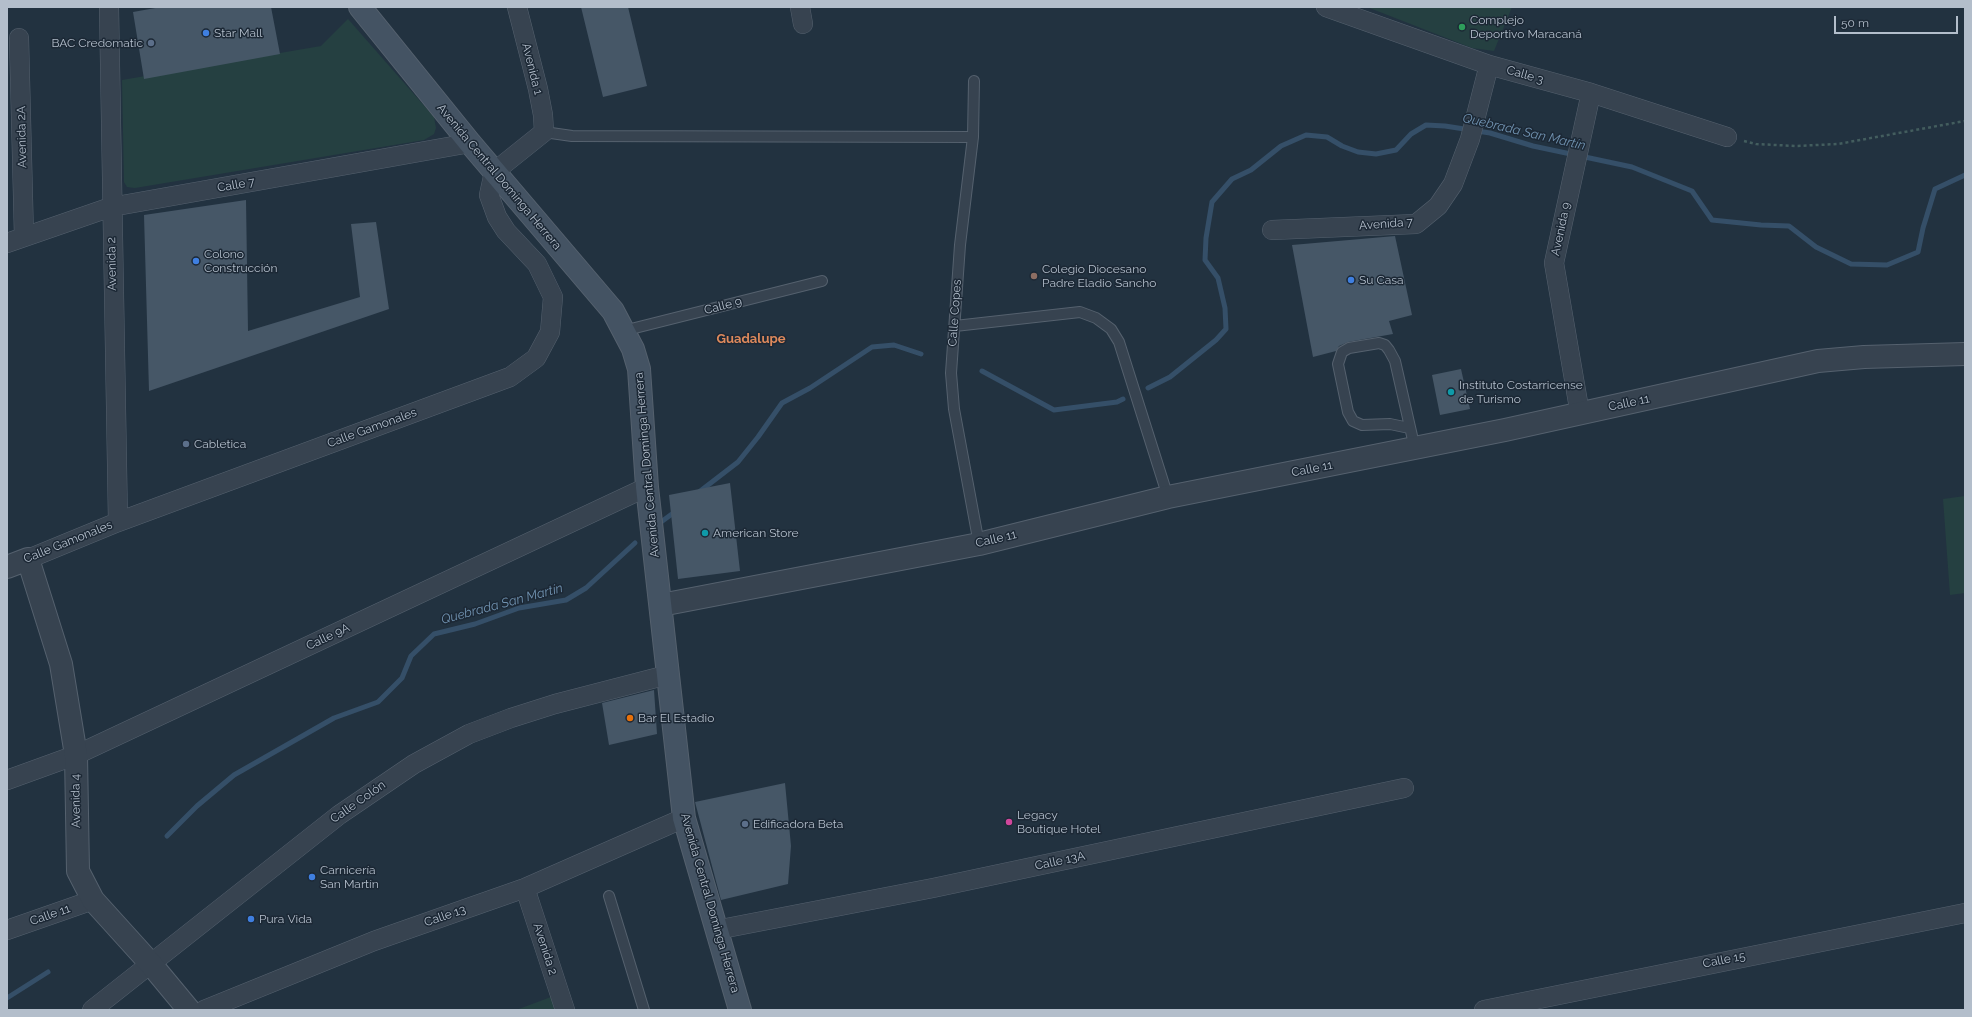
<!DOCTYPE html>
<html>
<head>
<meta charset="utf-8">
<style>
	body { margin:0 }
	#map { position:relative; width:1972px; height:1017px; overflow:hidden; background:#223240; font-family:Raleway,sans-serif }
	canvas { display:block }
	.frame { position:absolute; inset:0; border:8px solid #b3becb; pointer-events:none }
	.scale { position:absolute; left:1834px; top:16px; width:124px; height:18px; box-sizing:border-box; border:2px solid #b3becb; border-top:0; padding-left:5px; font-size:12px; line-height:14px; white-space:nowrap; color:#b3becb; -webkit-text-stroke:3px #1c2835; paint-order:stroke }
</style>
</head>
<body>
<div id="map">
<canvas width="1972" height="1017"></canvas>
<div class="frame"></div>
<div class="scale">50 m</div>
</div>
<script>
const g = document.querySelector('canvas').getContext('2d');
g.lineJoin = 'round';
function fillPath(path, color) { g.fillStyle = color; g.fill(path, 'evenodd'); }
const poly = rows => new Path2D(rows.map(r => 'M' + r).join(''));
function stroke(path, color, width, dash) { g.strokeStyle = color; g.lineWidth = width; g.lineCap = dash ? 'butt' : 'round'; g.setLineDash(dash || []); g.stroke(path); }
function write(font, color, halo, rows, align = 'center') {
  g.font = font + ' Raleway,sans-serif'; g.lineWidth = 3; g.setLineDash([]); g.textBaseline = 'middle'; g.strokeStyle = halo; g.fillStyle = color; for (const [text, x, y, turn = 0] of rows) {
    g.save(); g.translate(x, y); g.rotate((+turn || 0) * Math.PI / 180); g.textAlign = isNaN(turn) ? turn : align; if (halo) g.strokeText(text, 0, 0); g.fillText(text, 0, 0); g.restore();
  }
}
fillPath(poly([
	[1367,7,1512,7,1494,51,1472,48],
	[348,19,434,117,436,128,434,134,424,140,135,188,127,187,124,182,122,80,321,46],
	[1965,496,1965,593,1950,595,1943,499],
	[551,997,555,1010,516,1010]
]), '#254041');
stroke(poly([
	[982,371,1054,410,1117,402,1123,399],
	[1148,388,1170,377,1216,340,1226,329,1225,308,1218,278,1205,260,1206,238,1212,202,1232,179,1251,170,1281,146,1306,135,1327,137,1342,146,1358,152,1376,154,1396,150,1411,134,1426,125,1445,126,1490,133,1533,146,1632,167,1692,191,1712,220,1761,225,1789,226,1816,247,1851,264,1887,265,1918,252,1923,228,1935,189,1965,175],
	[699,492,738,462,758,437,782,403,810,388,872,347,894,345,921,354],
	[661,522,676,511],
	[167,836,197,806,234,775,334,718,378,702,402,678,411,656,434,634,475,624,519,608,566,600,586,588,635,543],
	[7,998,48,972]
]), '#354f68', 5);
fillPath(poly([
	[161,7,271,7,280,54,144,79,133,12],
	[581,7,628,7,647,86,603,97],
	[246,200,248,331,360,297,351,224,376,222,389,309,149,391,144,215],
	[1395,236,1412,315,1389,321,1393,334,1348,342,1339,346,1336,351,1313,357,1292,245],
	[1461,369,1470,409,1440,415,1432,375],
	[730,483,740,571,678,579,669,495],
	[654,690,657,734,609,745,602,703],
	[785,783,791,846,788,884,721,900,695,802]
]), '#465767');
const service = poly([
	[974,81,973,137,960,245,951,373,954,409,979,544],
	[544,132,572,136,973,137],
	[955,326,1080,312,1096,318,1111,329,1119,342,1168,497],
	[623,331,822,281],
	[1409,428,1390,424,1362,425,1353,421,1348,412,1338,364,1342,352,1349,348,1379,343,1385,345,1389,350,1395,361,1415,449],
	[609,896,644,1010]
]);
const minor = poly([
	[109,7,118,522],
	[800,7,803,24],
	[1326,7,1489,65,1591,93,1727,137],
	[19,38,24,237],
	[1272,230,1416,224,1438,206,1453,184,1470,139,1489,65],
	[7,243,111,207,470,143],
	[1580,414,1554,263,1591,93],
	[28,559,118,522,510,377,536,358,550,332,553,297,537,264,506,231,497,217,489,195,494,172,544,132,543,115,538,89,517,7],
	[7,780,76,755,647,487],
	[525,888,565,1010],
	[7,930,93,900],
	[716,930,933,888,1404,788],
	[92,1010,339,815,414,764,469,734,511,718,555,704,667,675],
	[204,1010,374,941,525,888,684,818],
	[1484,1010,1965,913]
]);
const tertiary = poly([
	[7,567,28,559,61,664,76,755,78,871,93,900,150,963,189,1010],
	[661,605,979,544,1168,497,1505,430,1818,361,1864,357,1965,354]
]);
const secondary = poly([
	[360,7,470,143,613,311,633,349,639,369,647,487,684,818,740,1010]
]);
stroke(service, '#55616e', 12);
stroke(minor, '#55616e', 20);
stroke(tertiary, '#55616e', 24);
stroke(secondary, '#55616e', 24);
stroke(poly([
	[1744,141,1756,144,1796,146,1838,144,1965,121]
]), '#435d5e', 2.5, [3, 3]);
stroke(service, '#374350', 10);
stroke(minor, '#374350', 19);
stroke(tertiary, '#374350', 22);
stroke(secondary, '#445363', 22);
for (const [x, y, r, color] of [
	[1462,27,4,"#2e9e5b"],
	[206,33,4,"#3f7fe0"],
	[151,43,4,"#5c6f8a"],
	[196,261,4,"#3f7fe0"],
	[1034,276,4,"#8d6e63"],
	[1351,280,4,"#3f7fe0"],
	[1451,392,4,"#0f9aa8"],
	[186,444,4,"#5c6f8a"],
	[705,533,4,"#0f9aa8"],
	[630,718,4,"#e8710a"],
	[1009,822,4,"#d1479c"],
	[745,824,4,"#5c6f8a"],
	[312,877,4,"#3f7fe0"],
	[251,919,4,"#3f7fe0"]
]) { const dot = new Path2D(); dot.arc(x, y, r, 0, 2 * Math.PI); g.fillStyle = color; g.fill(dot); stroke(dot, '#1c2835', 1.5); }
write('12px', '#b3becb', '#1c2835', [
	["Complejo",1470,20],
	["Deportivo Maracaná",1470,34],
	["Star Mall",214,33],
	["BAC Credomatic",143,43,"right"],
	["Colono",204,254],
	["Construcción",204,268],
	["Colegio Diocesano",1042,269],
	["Padre Eladio Sancho",1042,283],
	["Su Casa",1359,280],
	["Instituto Costarricense",1459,385],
	["de Turismo",1459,399],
	["Cabletica",194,444],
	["American Store",713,533],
	["Bar El Estadio",638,718],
	["Legacy",1017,815],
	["Boutique Hotel",1017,829],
	["Edificadora Beta",753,824],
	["Carnicería",320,870],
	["San Martín",320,884],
	["Pura Vida",259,919]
], 'left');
write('12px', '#b3becb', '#1c2835', [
	["Avenida 1",532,69,76],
	["Calle 3",1525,75,16],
	["Avenida 2A",22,137,-91],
	["Avenida Central Dominga Herrera",499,177,50],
	["Calle 7",236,185,-10],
	["Avenida 7",1386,224,-4],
	["Avenida 9",1561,229,-78],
	["Avenida 2",112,264,-91],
	["Calle 9",723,306,-14],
	["Calle Copes",955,313,-86],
	["Calle 11",1629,403,-12],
	["Calle Gamonales",372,428,-20],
	["Avenida Central Dominga Herrera",647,465,-95],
	["Calle 11",1312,469,-11],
	["Calle 11",996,539,-13],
	["Calle Gamonales",68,542,-22],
	["Calle 9A",328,637,-25],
	["Avenida 4",76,801,-91],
	["Calle Colón",358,802,-35],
	["Calle 13A",1060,861,-12],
	["Avenida Central Dominga Herrera",710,903,74],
	["Calle 11",50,915,-19],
	["Calle 13",445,916,-19],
	["Avenida 2",545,949,72],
	["Calle 15",1724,960,-11]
]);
write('italic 13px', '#7092b0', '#1c2835', [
	["Quebrada San Martín",1524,132,13],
	["Quebrada San Martín",502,604,-15]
]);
write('bold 13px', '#dd895c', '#1c2835', [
	["Guadalupe",751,339]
]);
</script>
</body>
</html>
